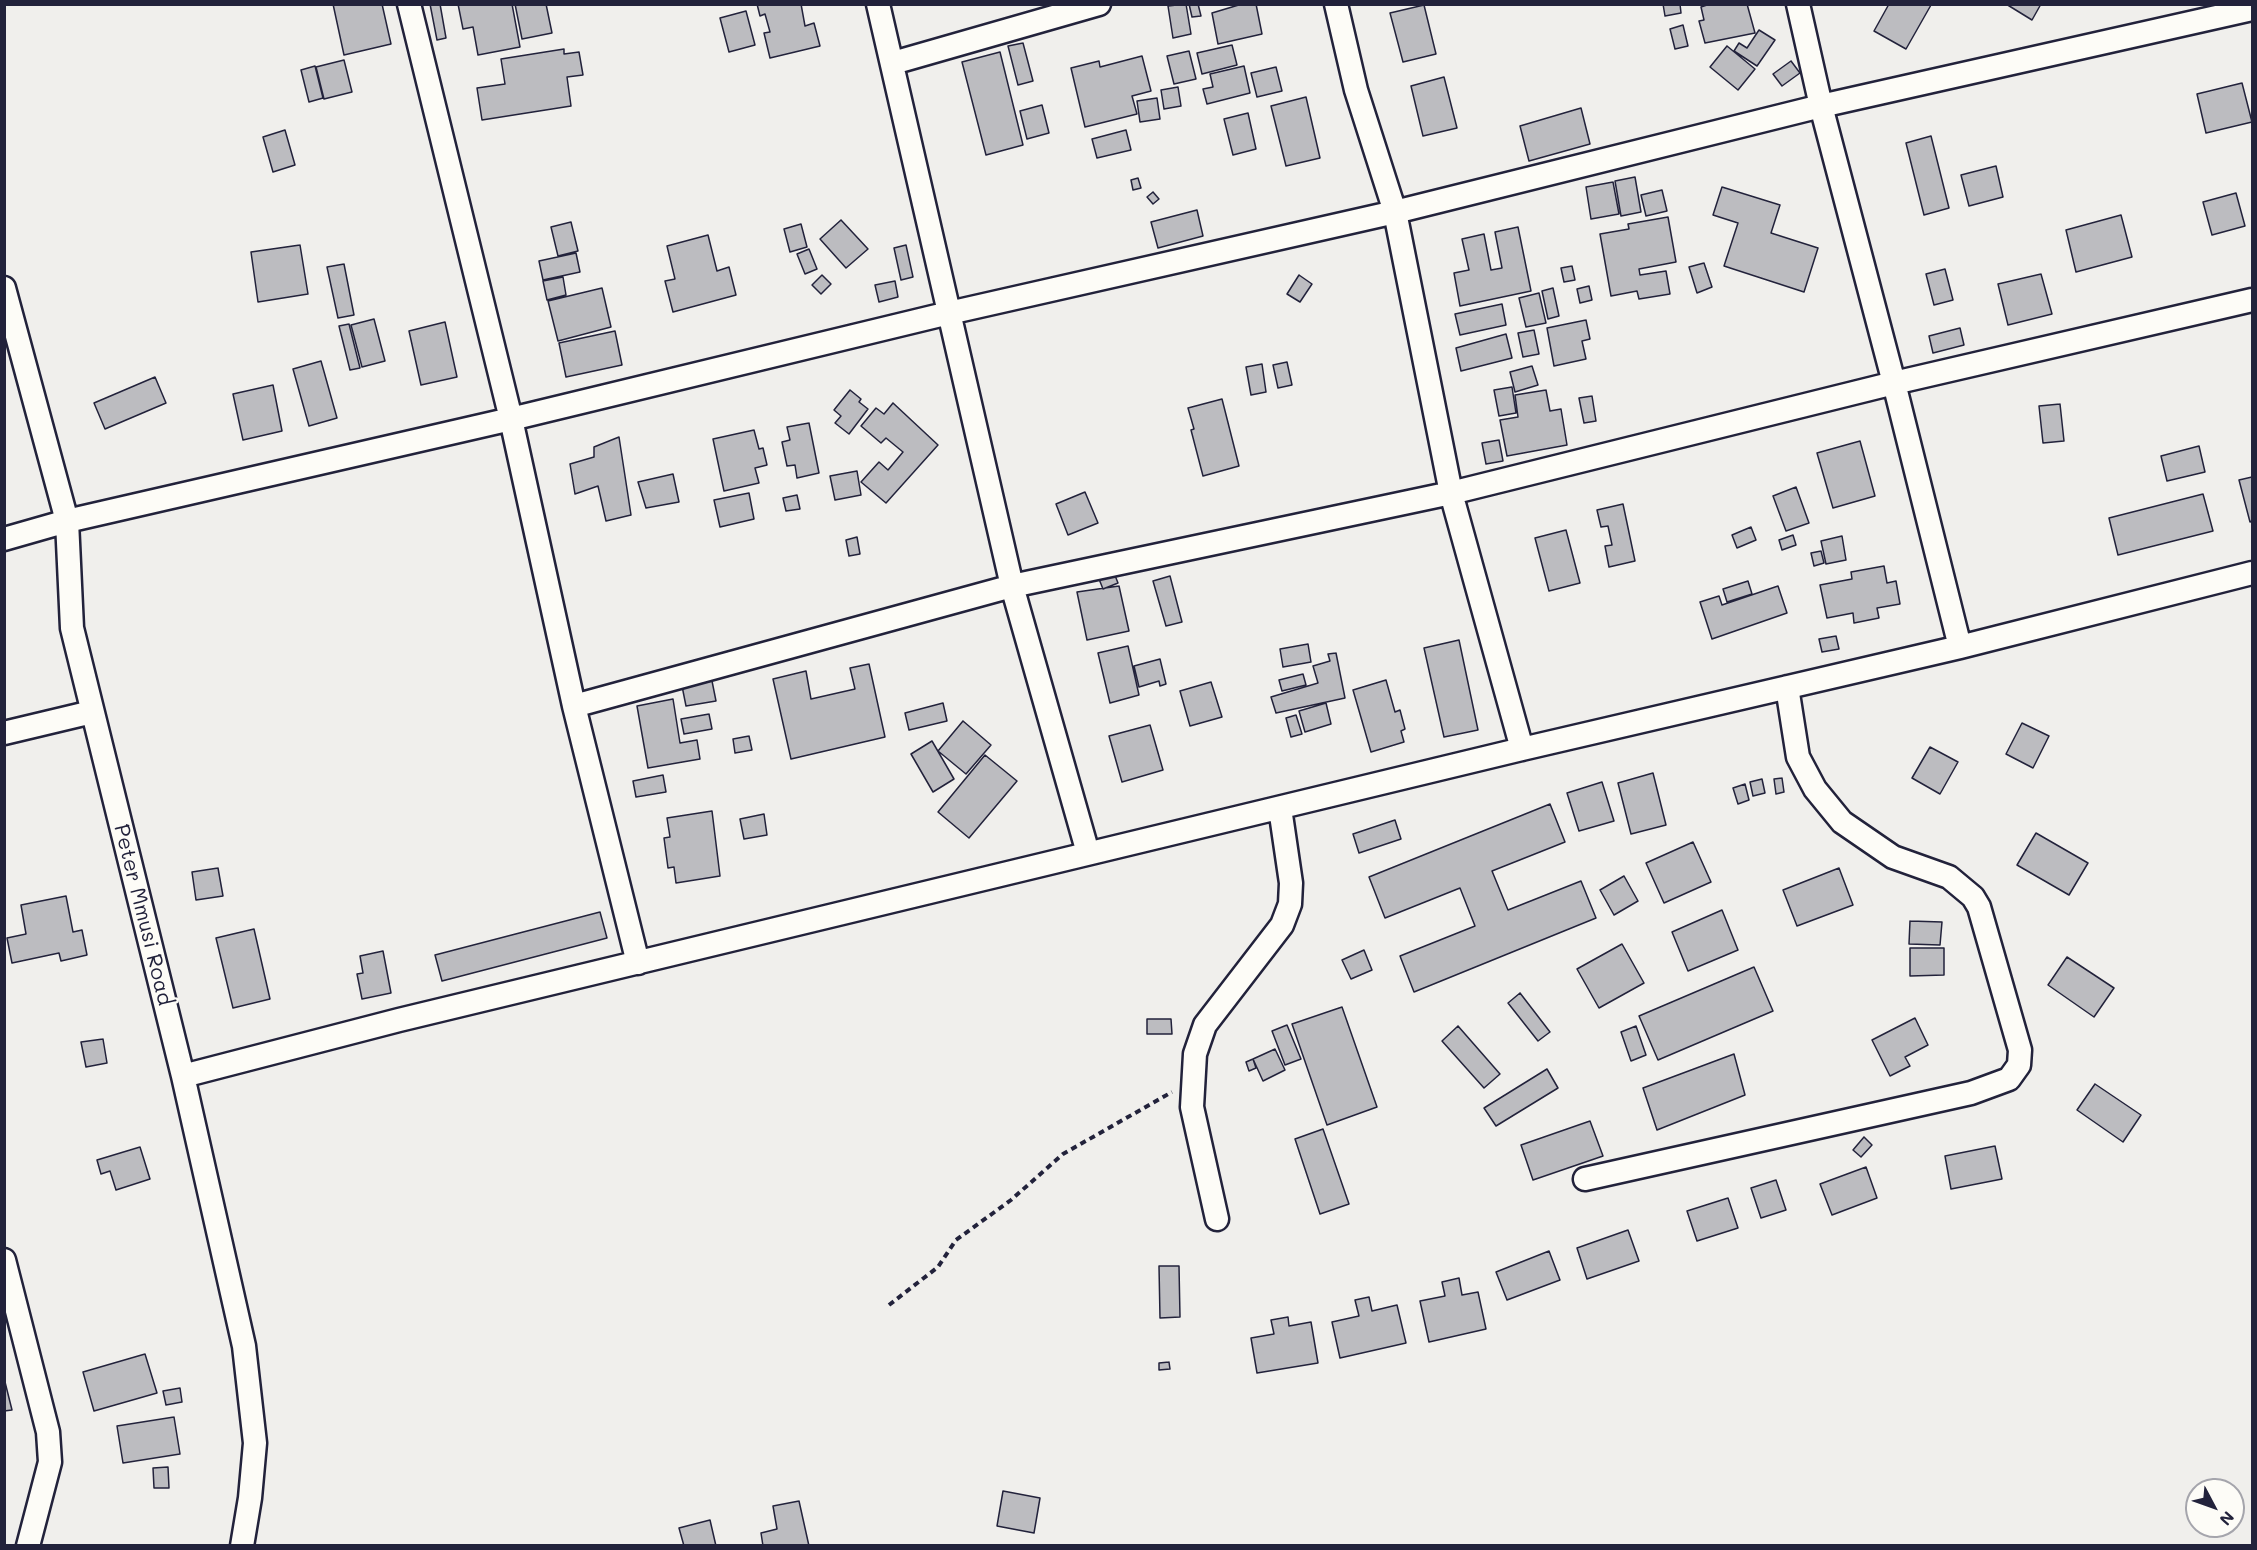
<!DOCTYPE html>
<html>
<head>
<meta charset="utf-8">
<style>
	body { margin:0 }
	#map { position:relative; width:2257px; height:1550px; overflow:hidden; background:#f0efec; font-family:Mali,sans-serif }
	canvas { display:block }
	.frame { position:absolute; inset:0; border:6px solid #22223b; pointer-events:none }
	.north { position:absolute; left:2185px; top:1478px; width:60px; height:60px; box-sizing:border-box; background:#fdfcf7; border:2px solid #a5a5ac; border-radius:50%; rotate:131deg; font-size:16px; font-weight:700; line-height:24px; text-align:center; color:#22223b }
	.north::after { content:''; display:block; margin:auto; width:21px; height:27px; background:#22223b; clip-path:polygon(50% 0,100% 100%,50% 72%,0 100%) }
</style>
</head>
<body>
<div id="map">
<canvas width="2257" height="1550"></canvas>
<div class="frame"></div>
<div class="north">N</div>
</div>
<script>
const g = document.querySelector('canvas').getContext('2d');
g.lineJoin = 'round';
function fillPath(path, color) { g.fillStyle = color; g.fill(path, 'evenodd'); }
const poly = rows => new Path2D(rows.map(r => 'M' + r).join(''));
function stroke(path, color, width, dash) { g.strokeStyle = color; g.lineWidth = width; g.lineCap = dash ? 'butt' : 'round'; g.setLineDash(dash || []); g.stroke(path); }
function write(font, color, halo, rows, align = 'center') {
  g.font = font + ' Mali,sans-serif'; g.lineWidth = 4.5; g.setLineDash([]); g.textBaseline = 'middle'; g.strokeStyle = halo; g.fillStyle = color; for (const [text, x, y, turn = 0] of rows) {
    g.save(); g.translate(x, y); g.rotate((+turn || 0) * Math.PI / 180); g.textAlign = isNaN(turn) ? turn : align; if (halo) g.strokeText(text, 0, 0); g.fillText(text, 0, 0); g.restore();
  }
}
const building = poly([
	[333,4,382,4,391,44,344,55,333,4],
	[430,4,440,4,446,38,437,40,430,4],
	[458,4,512,4,520,47,478,55,473,27,463,29,458,4],
	[515,4,546,4,552,33,522,39,515,4],
	[757,4,801,4,805,26,814,23,820,46,770,58,764,33,770,32,765,14,760,16,757,4],
	[1186,4,1191,34,1173,38,1168,6,1186,4],
	[1189,4,1198,4,1201,16,1192,17,1189,4],
	[1242,4,1256,4,1262,34,1218,44,1212,13,1242,4],
	[1663,4,1680,4,1681,13,1665,16,1663,4],
	[1710,4,1747,4,1755,33,1705,43,1699,21,1704,20,1701,7,1710,4],
	[1889,4,1931,5,1906,49,1874,31,1889,4],
	[2006,4,2041,4,2032,20,2006,4],
	[1424,5,1436,54,1403,62,1390,13,1424,5],
	[746,11,755,45,729,52,720,18,746,11],
	[1683,25,1688,46,1675,49,1670,29,1683,25],
	[1759,30,1775,40,1757,66,1734,51,1739,43,1747,48,1759,30],
	[1023,43,1033,81,1018,85,1008,46,1023,43],
	[1232,45,1237,65,1202,74,1197,53,1232,45],
	[1727,46,1755,69,1738,90,1710,67,1727,46],
	[564,49,564,54,579,52,583,75,567,77,571,106,482,120,477,88,505,84,501,59,564,49],
	[1189,51,1196,79,1174,84,1167,56,1189,51],
	[1000,52,1023,145,986,155,962,62,1000,52],
	[1142,56,1151,91,1132,96,1137,114,1085,127,1071,68,1099,61,1100,67,1142,56],
	[344,60,352,92,324,99,316,67,344,60],
	[1791,61,1800,73,1782,86,1773,74,1791,61],
	[315,66,323,98,309,102,301,70,315,66],
	[1244,66,1250,93,1207,104,1203,89,1213,87,1210,74,1244,66],
	[1276,67,1282,91,1257,97,1251,73,1276,67],
	[1444,77,1457,128,1423,136,1411,86,1444,77],
	[2242,83,2252,122,2206,133,2197,94,2242,83],
	[1178,87,1181,106,1164,109,1161,90,1178,87],
	[1306,97,1320,158,1286,166,1271,106,1306,97],
	[1157,98,1160,119,1140,122,1137,101,1157,98],
	[1042,105,1049,133,1027,139,1020,111,1042,105],
	[1581,108,1590,144,1529,161,1520,126,1581,108],
	[1248,113,1256,149,1233,155,1224,119,1248,113],
	[285,130,295,165,273,172,263,137,285,130],
	[1126,130,1131,150,1097,158,1092,139,1126,130],
	[1931,136,1949,208,1924,215,1906,143,1931,136],
	[1996,166,2003,197,1969,206,1961,175,1996,166],
	[1635,177,1641,212,1621,216,1615,181,1635,177],
	[1138,178,1141,188,1133,190,1131,180,1138,178],
	[1613,182,1619,214,1591,219,1586,187,1613,182],
	[1722,187,1780,205,1771,233,1818,248,1804,292,1724,266,1738,223,1713,215,1722,187],
	[1662,190,1667,211,1646,216,1641,195,1662,190],
	[1153,192,1159,199,1153,204,1147,197,1153,192],
	[2236,193,2245,226,2212,235,2203,202,2236,193],
	[1197,210,1203,236,1158,248,1151,222,1197,210],
	[2121,215,2132,257,2076,272,2066,230,2121,215],
	[1668,217,1676,262,1639,269,1640,275,1666,271,1670,294,1639,299,1637,291,1611,296,1600,234,1629,229,1628,224,1668,217],
	[841,220,868,249,846,268,820,239,841,220],
	[571,222,578,251,558,256,551,227,571,222],
	[801,224,807,247,790,252,784,229,801,224],
	[1518,227,1531,291,1460,306,1454,273,1469,270,1462,239,1484,234,1491,270,1502,268,1495,232,1518,227],
	[708,235,717,271,729,267,736,295,673,312,665,281,675,279,667,246,708,235],
	[300,245,308,294,258,302,251,252,300,245],
	[906,245,913,277,901,280,894,248,906,245],
	[809,249,817,269,805,274,797,254,809,249],
	[576,253,580,272,543,280,539,261,576,253],
	[1704,263,1712,287,1697,293,1689,267,1704,263],
	[344,264,354,315,338,318,327,267,344,264],
	[1572,266,1575,280,1564,282,1561,268,1572,266],
	[1945,269,1953,300,1934,305,1926,274,1945,269],
	[2041,274,2052,314,2008,325,1998,284,2041,274],
	[822,275,831,284,821,294,812,285,822,275],
	[1299,275,1312,284,1300,302,1287,294,1299,275],
	[563,277,566,295,547,300,543,281,563,277],
	[895,281,898,297,879,302,875,285,895,281],
	[1589,286,1592,300,1580,303,1577,289,1589,286],
	[602,288,611,327,558,341,548,301,602,288],
	[1553,288,1559,316,1548,319,1542,291,1553,288],
	[1539,293,1546,323,1526,327,1519,298,1539,293],
	[1502,304,1506,325,1460,335,1455,314,1502,304],
	[374,319,385,361,362,367,351,325,374,319],
	[1586,320,1590,339,1582,341,1586,359,1554,366,1547,328,1586,320],
	[445,322,457,377,421,385,409,331,445,322],
	[349,324,360,368,350,370,339,326,349,324],
	[1960,328,1964,345,1933,353,1929,336,1960,328],
	[1534,330,1539,354,1523,357,1518,333,1534,330],
	[615,331,622,365,566,377,559,343,615,331],
	[1506,334,1512,358,1461,371,1456,348,1506,334],
	[321,361,337,418,309,426,293,369,321,361],
	[1287,362,1292,385,1278,388,1273,365,1287,362],
	[1262,364,1266,392,1251,395,1246,367,1262,364],
	[1532,366,1538,385,1515,392,1510,372,1532,366],
	[155,377,166,403,105,429,94,403,155,377],
	[273,385,282,431,243,440,233,394,273,385],
	[1512,387,1516,413,1499,416,1494,390,1512,387],
	[850,390,861,399,859,402,868,409,849,434,835,423,841,416,834,410,850,390],
	[1546,390,1550,411,1561,409,1567,445,1507,456,1500,420,1518,417,1515,395,1546,390],
	[1592,396,1596,421,1584,423,1579,398,1592,396],
	[1222,399,1239,466,1203,476,1191,430,1194,429,1188,408,1222,399],
	[893,403,938,445,886,503,861,482,879,462,888,470,903,452,886,438,881,443,861,426,876,408,884,414,893,403],
	[2060,404,2064,441,2043,443,2039,406,2060,404],
	[809,423,819,473,797,478,795,465,787,466,782,442,790,440,787,427,809,423],
	[754,430,759,449,763,448,767,465,755,468,759,483,724,491,713,439,754,430],
	[619,437,631,515,606,521,598,486,575,494,570,464,594,457,594,447,619,437],
	[1499,440,1503,461,1486,464,1482,443,1499,440],
	[1860,441,1875,496,1833,508,1817,453,1860,441],
	[2199,446,2205,472,2167,481,2161,456,2199,446],
	[857,471,861,495,835,500,830,476,857,471],
	[673,474,679,502,646,508,638,482,673,474],
	[2252,477,2252,521,2250,522,2239,480,2252,477],
	[1796,487,1809,523,1786,531,1773,496,1796,487],
	[1085,492,1098,523,1068,535,1056,504,1085,492],
	[749,493,754,519,720,527,714,500,749,493],
	[2203,494,2213,531,2118,555,2109,518,2203,494],
	[797,495,800,509,786,511,783,498,797,495],
	[1623,504,1635,561,1609,567,1605,546,1612,545,1608,526,1601,527,1597,510,1623,504],
	[1751,527,1756,540,1737,548,1732,535,1751,527],
	[1566,530,1580,583,1549,591,1535,538,1566,530],
	[1793,535,1796,545,1782,550,1779,540,1793,535],
	[1842,536,1846,560,1826,564,1821,541,1842,536],
	[857,537,860,554,849,556,846,540,857,537],
	[1821,551,1824,563,1814,566,1811,553,1821,551],
	[1884,566,1887,583,1896,581,1900,604,1877,608,1879,618,1854,623,1853,613,1827,618,1820,585,1852,579,1851,572,1884,566],
	[1114,573,1118,583,1103,589,1099,579,1114,573],
	[1170,576,1182,622,1166,626,1153,581,1170,576],
	[1748,581,1752,594,1727,602,1723,589,1748,581],
	[1119,586,1129,631,1087,640,1077,592,1119,586],
	[1778,586,1787,613,1712,639,1700,602,1719,596,1722,605,1778,586],
	[1836,636,1839,649,1822,652,1819,639,1836,636],
	[1459,640,1478,730,1444,737,1424,648,1459,640],
	[1308,644,1311,662,1283,667,1280,649,1308,644],
	[1128,646,1139,695,1110,703,1098,653,1128,646],
	[1336,653,1345,698,1276,713,1271,697,1318,683,1313,666,1330,661,1328,654,1336,653],
	[1160,659,1166,684,1160,686,1159,681,1139,687,1134,666,1160,659],
	[869,664,885,737,791,759,773,679,806,671,811,699,855,689,850,668,869,664],
	[1303,674,1306,685,1282,691,1279,680,1303,674],
	[1386,680,1395,712,1400,710,1405,729,1401,731,1404,742,1371,752,1353,690,1386,680],
	[712,681,716,701,686,706,682,686,712,681],
	[1211,682,1222,717,1190,726,1180,691,1211,682],
	[673,699,680,743,697,740,700,759,648,768,637,706,673,699],
	[943,703,947,721,909,730,905,713,943,703],
	[1326,703,1331,724,1305,732,1299,711,1326,703],
	[709,714,712,729,684,734,681,719,709,714],
	[1296,715,1302,734,1291,737,1286,718,1296,715],
	[963,721,991,745,966,774,938,751,963,721],
	[2022,723,2049,736,2033,768,2006,754,2022,723],
	[1150,725,1163,770,1122,782,1109,736,1150,725],
	[749,736,752,750,735,753,733,739,749,736],
	[932,741,954,779,933,792,911,754,932,741],
	[1930,747,1958,762,1940,794,1912,778,1930,747],
	[985,755,1017,781,969,838,938,812,985,755],
	[1653,773,1666,825,1631,834,1618,783,1653,773],
	[663,775,666,792,636,797,633,781,663,775],
	[1782,778,1784,792,1776,794,1774,779,1782,778],
	[1762,779,1765,793,1753,796,1750,782,1762,779],
	[1602,782,1614,821,1579,831,1567,793,1602,782],
	[1745,784,1749,800,1738,804,1733,788,1745,784],
	[1550,804,1565,842,1492,871,1508,910,1581,881,1596,918,1414,992,1400,956,1475,926,1460,888,1385,918,1369,877,1550,804],
	[712,811,720,876,676,883,674,867,668,868,664,838,670,837,667,818,712,811],
	[764,814,767,835,744,839,740,819,764,814],
	[1395,820,1401,839,1359,853,1353,834,1395,820],
	[2036,833,2088,863,2069,895,2017,865,2036,833],
	[1693,842,1711,882,1664,903,1646,863,1693,842],
	[218,868,223,896,196,900,192,872,218,868],
	[1839,868,1853,905,1797,926,1783,890,1839,868],
	[1624,876,1638,901,1614,915,1600,890,1624,876],
	[66,896,73,932,82,930,87,955,61,961,59,953,12,963,7,938,26,934,21,905,66,896],
	[1722,910,1738,950,1688,971,1672,932,1722,910],
	[600,912,607,938,442,981,435,955,600,912],
	[1910,921,1942,922,1940,945,1909,944,1910,921],
	[254,929,270,999,233,1008,216,938,254,929],
	[1622,944,1644,983,1599,1008,1577,969,1622,944],
	[1910,948,1944,948,1944,975,1910,976,1910,948],
	[1364,950,1372,970,1351,979,1342,960,1364,950],
	[383,951,391,993,362,999,357,974,363,973,360,956,383,951],
	[2067,957,2114,988,2094,1017,2048,985,2067,957],
	[1754,967,1773,1011,1658,1060,1639,1016,1754,967],
	[1520,993,1550,1032,1538,1041,1508,1003,1520,993],
	[1342,1007,1377,1107,1327,1125,1292,1024,1342,1007],
	[1915,1018,1928,1045,1905,1057,1910,1066,1890,1076,1872,1040,1915,1018],
	[1147,1019,1171,1019,1172,1034,1147,1034,1147,1019],
	[1287,1025,1301,1059,1285,1065,1272,1031,1287,1025],
	[1458,1026,1500,1074,1484,1088,1442,1041,1458,1026],
	[1636,1026,1646,1055,1631,1061,1621,1032,1636,1026],
	[103,1039,107,1063,86,1067,81,1042,103,1039],
	[1275,1049,1285,1070,1263,1081,1253,1059,1275,1049],
	[1734,1054,1745,1095,1657,1130,1643,1088,1734,1054],
	[1253,1059,1256,1068,1249,1071,1246,1062,1253,1059],
	[1547,1069,1558,1088,1496,1126,1484,1108,1547,1069],
	[2095,1084,2141,1115,2123,1142,2077,1110,2095,1084],
	[1590,1121,1603,1156,1533,1180,1521,1145,1590,1121],
	[1323,1129,1349,1204,1320,1214,1295,1139,1323,1129],
	[1864,1137,1872,1145,1861,1157,1853,1150,1864,1137],
	[1995,1146,2002,1179,1951,1189,1945,1156,1995,1146],
	[140,1147,150,1179,116,1190,110,1171,101,1174,97,1160,140,1147],
	[1866,1167,1877,1198,1832,1215,1820,1184,1866,1167],
	[1776,1180,1786,1210,1761,1218,1751,1188,1776,1180],
	[1728,1198,1738,1228,1697,1241,1687,1211,1728,1198],
	[1628,1230,1639,1261,1587,1279,1577,1248,1628,1230],
	[1549,1251,1560,1280,1507,1300,1496,1272,1549,1251],
	[1159,1266,1179,1266,1180,1317,1160,1318,1159,1266],
	[1459,1278,1462,1295,1478,1292,1486,1329,1429,1342,1420,1301,1445,1296,1442,1282,1459,1278],
	[1369,1297,1372,1311,1397,1305,1406,1343,1340,1358,1332,1322,1359,1316,1355,1300,1369,1297],
	[1288,1317,1289,1326,1311,1322,1318,1363,1257,1373,1251,1338,1274,1334,1271,1320,1288,1317],
	[145,1354,157,1393,94,1411,83,1372,145,1354],
	[1169,1362,1170,1369,1159,1370,1159,1363,1169,1362],
	[4,1378,12,1410,4,1411,4,1378],
	[180,1388,182,1402,166,1405,163,1391,180,1388],
	[174,1417,180,1454,123,1463,117,1426,174,1417],
	[168,1467,169,1488,154,1488,153,1468,168,1467],
	[1003,1491,1040,1498,1034,1533,997,1526,1003,1491],
	[799,1501,809,1546,763,1546,761,1533,777,1529,773,1506,799,1501],
	[710,1520,716,1546,684,1546,679,1528,710,1520]
]);
fillPath(building, '#bcbcc0');
stroke(building, '#22223b', 1.5);
const minor = poly([
	[409,4,511,419,574,706,638,963],
	[878,4,1012,586,1088,853],
	[1336,4,1356,90,1395,212,1451,493,1522,749],
	[1798,4,1821,106,1894,383,1960,647],
	[893,63,1099,4],
	[4,288,67,521,72,628,183,1076,244,1346,255,1443,250,1498,242,1546],
	[4,539,67,521,511,419,949,313,1395,212,1821,106,2252,9],
	[574,706,1012,586,1451,493,1894,383,2252,300],
	[4,733,92,712],
	[183,1076,399,1020,1522,749,1960,647,2252,573],
	[1585,1179,1971,1093,2009,1079,2019,1065,2020,1050,1979,907,1973,897,1949,877,1893,857,1842,822,1815,789,1798,757,1787,687],
	[1217,1219,1192,1107,1195,1054,1205,1025,1282,925,1290,904,1291,883,1280,808],
	[4,1260,48,1432,50,1462,28,1546]
]);
stroke(minor, '#22223b', 27);
stroke(poly([
	[889,1305,938,1267,956,1240,1011,1200,1063,1154,1172,1092]
]), '#22223b', 4, [6, 4.5]);
stroke(minor, '#fdfcf7', 22);
write('21px', '#22223b', '#fdfcf7', [
	["Peter Mmusi Road",143,915,76]
]);
</script>
</body>
</html>
